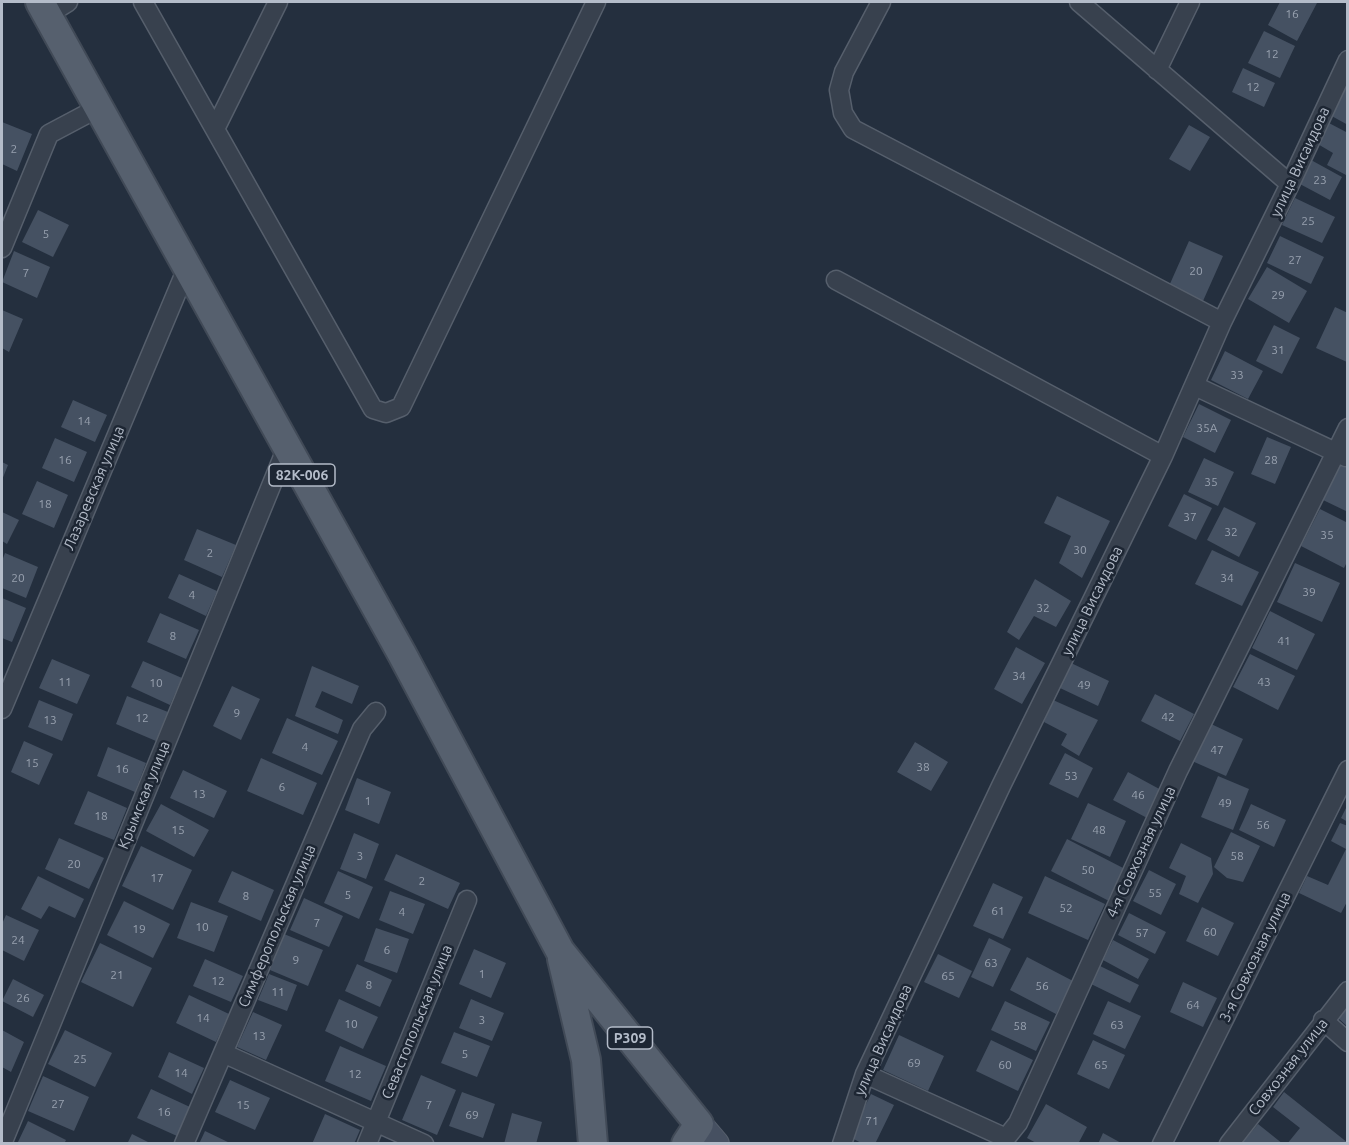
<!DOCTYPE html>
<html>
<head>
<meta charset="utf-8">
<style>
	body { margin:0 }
	#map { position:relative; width:1349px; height:1145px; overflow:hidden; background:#242f3e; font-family:Ubuntu,sans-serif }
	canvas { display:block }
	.frame { position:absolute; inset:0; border:3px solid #b4bcc9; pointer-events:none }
</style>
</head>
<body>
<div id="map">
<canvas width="1349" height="1145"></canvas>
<div class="frame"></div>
</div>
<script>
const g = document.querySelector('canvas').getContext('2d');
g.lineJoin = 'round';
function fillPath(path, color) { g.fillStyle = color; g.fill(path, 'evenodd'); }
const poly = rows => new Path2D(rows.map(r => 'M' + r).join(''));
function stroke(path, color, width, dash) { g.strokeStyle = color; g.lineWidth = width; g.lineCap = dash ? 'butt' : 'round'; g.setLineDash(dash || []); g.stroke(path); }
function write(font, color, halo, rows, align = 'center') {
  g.font = font + ' Ubuntu,sans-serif'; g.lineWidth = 5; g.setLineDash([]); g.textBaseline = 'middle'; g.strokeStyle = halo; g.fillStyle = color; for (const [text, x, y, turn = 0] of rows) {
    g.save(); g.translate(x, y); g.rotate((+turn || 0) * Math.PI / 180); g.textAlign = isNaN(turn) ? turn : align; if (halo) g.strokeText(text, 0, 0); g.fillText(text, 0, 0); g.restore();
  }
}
fillPath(poly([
	[1280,2,1317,3,1297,41,1268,25],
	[1264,31,1295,46,1280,78,1248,63],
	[1243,68,1275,83,1264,107,1232,92],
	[1344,84,1348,86,1348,125,1328,114],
	[2,122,32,134,17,171,2,164],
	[1327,122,1348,133,1346,175,1327,165,1333,153,1316,143],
	[1189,125,1210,137,1190,171,1169,159],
	[1311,160,1342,177,1330,200,1298,183],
	[1295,198,1335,217,1322,243,1282,225],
	[38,210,69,225,53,257,22,242],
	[1280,236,1324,257,1311,284,1267,263],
	[1189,241,1223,256,1203,301,1169,286],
	[14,251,50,267,37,298,2,282],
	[1267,267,1307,291,1289,323,1248,299],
	[1335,307,1348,313,1347,362,1316,348],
	[2,310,23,319,9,352,2,348],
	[1274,325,1300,338,1282,374,1256,361],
	[1225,351,1263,371,1248,399,1211,380],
	[73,400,107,415,95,442,61,427],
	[1199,404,1231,420,1215,453,1183,437],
	[1267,437,1291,447,1275,484,1251,474],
	[55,438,87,452,74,482,42,468],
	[1204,458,1234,472,1218,506,1188,492],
	[2,462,8,465,2,480],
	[1341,464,1348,467,1348,512,1323,500],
	[37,481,68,495,54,528,22,514],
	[1184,494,1212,508,1196,540,1168,526],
	[1057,496,1110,521,1082,578,1059,563,1071,536,1044,523],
	[1224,507,1256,523,1239,557,1207,540],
	[1320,509,1348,523,1348,560,1344,568,1301,546],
	[2,512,19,520,7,544,2,541],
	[197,529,236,545,222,577,184,560],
	[1212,550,1259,572,1242,606,1195,584],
	[5,553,38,567,26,598,2,588,2,561],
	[1295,563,1340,583,1322,622,1277,602],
	[179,574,217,591,206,616,168,598],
	[1035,579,1071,601,1056,627,1034,616,1019,640,1007,632],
	[2,598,26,608,12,642,2,638],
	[1270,611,1315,634,1297,670,1252,648],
	[160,613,199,630,186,659,147,642],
	[1016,647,1045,663,1022,704,994,689],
	[1250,654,1295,676,1278,710,1233,687],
	[52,659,90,675,77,704,39,688],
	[143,661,182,678,170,705,131,687],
	[1071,663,1109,681,1098,706,1060,688],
	[312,666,359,686,352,704,322,691,315,707,343,720,338,734,295,716],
	[232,686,260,699,241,740,213,726],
	[1155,694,1194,714,1180,741,1141,721],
	[127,696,168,712,156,741,116,724],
	[39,700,73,714,62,741,28,727],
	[1053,700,1098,720,1079,756,1061,745,1067,734,1044,722],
	[287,718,338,741,322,775,272,753],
	[1209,723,1243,739,1226,776,1192,761],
	[24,741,53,754,39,785,11,772],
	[915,742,948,762,931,791,897,772],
	[108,747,146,763,135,792,97,776],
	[1065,753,1093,768,1078,798,1049,784],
	[261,758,317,783,303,815,247,791],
	[183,770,227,791,214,818,170,798],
	[1128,772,1163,791,1149,819,1113,800],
	[1218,776,1249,789,1233,830,1201,817],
	[357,778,391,792,379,824,345,810],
	[88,791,127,808,114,840,74,824],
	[1088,803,1126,821,1110,857,1071,839],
	[161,804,209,830,194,857,146,831],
	[1251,804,1286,820,1274,847,1239,830],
	[1348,804,1348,822,1341,818],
	[1340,823,1348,826,1348,900,1341,913,1299,893,1307,876,1328,885,1346,849,1331,841],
	[1231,832,1260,846,1243,882,1227,878,1214,867],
	[354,833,379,844,366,879,340,869],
	[59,838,104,858,89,889,45,869],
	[1067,839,1125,869,1109,901,1051,871],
	[1181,843,1211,858,1213,874,1198,903,1179,894,1186,876,1169,868],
	[141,846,192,870,173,910,122,886],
	[396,854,460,883,448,909,384,880],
	[1149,870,1176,884,1161,915,1133,901],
	[232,871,274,890,261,921,218,902],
	[338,871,373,887,359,919,324,903],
	[38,876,84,899,75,918,49,906,41,919,21,909],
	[1045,876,1105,904,1088,940,1028,913],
	[993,883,1023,897,1003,939,973,926],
	[390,891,425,904,413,934,379,920],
	[304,898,343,916,329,947,290,930],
	[124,901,170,924,153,958,107,935],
	[191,902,228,916,214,952,177,938],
	[1202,907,1234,923,1218,956,1186,941],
	[1129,913,1166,932,1155,954,1118,935],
	[6,915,39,930,24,961,2,950,2,924],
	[376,928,409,939,397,973,364,961],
	[284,934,323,950,308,986,270,970],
	[989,938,1011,949,993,987,971,977],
	[1113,940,1149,959,1138,979,1103,960],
	[100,943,152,968,133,1007,81,982],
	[474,949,506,963,491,998,459,984],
	[938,954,972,971,959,998,924,982],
	[1027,957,1073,981,1056,1014,1010,990],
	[205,959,243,976,231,1002,193,986],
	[357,964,392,980,380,1007,345,991],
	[1100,966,1139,985,1130,1003,1091,984],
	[269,974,297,985,287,1011,258,1000],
	[13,979,44,995,33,1017,2,1001],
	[1183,982,1217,998,1203,1027,1170,1012],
	[189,995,229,1014,216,1042,176,1023],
	[339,999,378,1017,363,1049,325,1031],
	[471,999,504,1013,492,1041,459,1028],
	[1005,1001,1050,1022,1036,1051,991,1030],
	[1108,1001,1141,1016,1125,1049,1093,1034],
	[1348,1008,1348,1027,1338,1018],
	[253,1012,282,1025,266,1060,237,1047],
	[2,1030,24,1042,11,1072,2,1067],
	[65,1030,112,1053,95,1087,48,1064],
	[454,1032,490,1046,477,1077,441,1063],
	[899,1035,944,1056,928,1091,883,1070],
	[991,1040,1033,1060,1018,1091,976,1071],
	[1093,1040,1125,1055,1109,1089,1077,1074],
	[340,1046,386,1066,371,1101,325,1081],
	[169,1052,204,1068,192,1094,158,1077],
	[421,1075,456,1090,437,1135,402,1120],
	[43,1076,89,1097,74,1131,28,1111],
	[230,1080,270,1098,255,1130,215,1112],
	[151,1089,190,1107,177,1136,137,1118],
	[462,1092,495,1104,483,1138,449,1126],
	[1284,1092,1348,1143,1348,1144,1287,1144,1300,1128,1273,1107],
	[871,1094,894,1105,875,1144,863,1144,850,1137],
	[1046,1104,1087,1127,1078,1144,1038,1144,1027,1138],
	[512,1113,542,1122,536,1144,504,1144],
	[325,1114,360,1130,354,1144,312,1144],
	[28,1121,66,1140,64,1144,17,1144],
	[1258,1124,1283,1144,1246,1144,1243,1142],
	[205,1131,232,1144,199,1144],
	[1103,1133,1123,1144,1098,1144],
	[132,1134,152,1144,127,1144]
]), '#455162');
const minor = poly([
	[143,2,373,409,386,413,401,407,596,2],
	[881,2,844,72,839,90,843,113,853,129,1222,322],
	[1079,2,1290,184],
	[47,15,68,2],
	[1157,70,1190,2],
	[215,129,278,2],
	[2,248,49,134,98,108],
	[836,280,1163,456],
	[1195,386,1346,457],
	[2,709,187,268],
	[1323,1020,1348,1042],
	[223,1053,424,1144],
	[865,1074,1006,1138,1018,1123,1178,771,1348,428],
	[2,1144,287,447],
	[184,1144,362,729,376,712],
	[367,1144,467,900],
	[842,1144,865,1074,1001,786,1163,456,1222,322,1290,184,1348,60],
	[1162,1144,1348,770],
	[1229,1144,1348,991]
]);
const secondary = poly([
	[699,1124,716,1144]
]);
const primary = poly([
	[40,2,402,654,560,951,699,1124,686,1144],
	[562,959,586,1060,593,1144]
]);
stroke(minor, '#565f6c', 21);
stroke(secondary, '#565f6c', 28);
stroke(primary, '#414a57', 32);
stroke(minor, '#38414e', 18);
stroke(secondary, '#465061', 26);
stroke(primary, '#56606e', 28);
write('12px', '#98a1af', null, [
	["16",1292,14],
	["12",1272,54],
	["12",1253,87],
	["2",14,149],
	["23",1320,180],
	["25",1308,221],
	["5",46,234],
	["27",1295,260],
	["20",1196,271],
	["7",26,273],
	["29",1278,295],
	["31",1278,350],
	["33",1237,375],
	["14",84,421],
	["35А",1207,428],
	["16",65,460],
	["28",1271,460],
	["35",1211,482],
	["18",45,504],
	["37",1190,517],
	["32",1231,532],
	["35",1327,535],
	["30",1080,550],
	["2",210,553],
	["20",18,578],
	["34",1227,578],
	["39",1309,592],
	["4",192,595],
	["32",1043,608],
	["8",173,636],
	["41",1284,641],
	["34",1019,676],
	["11",65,682],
	["43",1264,682],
	["10",156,683],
	["49",1084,685],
	["9",237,713],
	["42",1168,717],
	["12",142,718],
	["13",50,720],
	["4",305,747],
	["47",1217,750],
	["15",32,763],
	["38",923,767],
	["16",122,769],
	["53",1071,776],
	["6",282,787],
	["13",199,794],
	["46",1138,795],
	["1",368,801],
	["49",1225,803],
	["18",101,816],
	["56",1263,825],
	["15",178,830],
	["48",1099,830],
	["3",360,856],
	["58",1237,856],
	["20",74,864],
	["50",1088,870],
	["17",157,878],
	["2",422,881],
	["55",1155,893],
	["5",348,895],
	["8",246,896],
	["52",1066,908],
	["61",998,911],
	["4",402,912],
	["7",317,923],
	["10",202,927],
	["19",139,929],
	["60",1210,932],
	["57",1142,933],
	["24",18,940],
	["6",387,950],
	["9",296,960],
	["63",991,963],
	["1",482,974],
	["21",117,975],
	["65",948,976],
	["12",218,981],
	["8",369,985],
	["56",1042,986],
	["11",278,992],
	["26",23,998],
	["64",1193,1005],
	["14",203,1018],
	["3",482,1020],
	["10",351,1024],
	["63",1117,1025],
	["58",1020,1026],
	["13",259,1036],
	["5",465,1054],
	["25",80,1059],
	["69",914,1063],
	["60",1005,1065],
	["65",1101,1065],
	["14",181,1073],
	["12",355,1074],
	["27",58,1104],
	["15",243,1105],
	["7",429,1105],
	["16",164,1112],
	["69",472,1115],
	["71",872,1121]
]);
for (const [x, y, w] of [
	[302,475,66],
	[630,1038,45]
]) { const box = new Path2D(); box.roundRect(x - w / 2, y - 11, w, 22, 4.5); g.fillStyle = '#1d2633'; g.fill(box); stroke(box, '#b4bcc9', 1.5); }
write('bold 14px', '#b4bcc9', null, [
	["82К-006",302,475],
	["Р309",630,1038]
]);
write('15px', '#b4bcc9', '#1d2633', [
	["улица Висаидова",1300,162,-65],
	["Лазаревская улица",94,488,-67],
	["улица Висаидова",1092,601,-64],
	["Крымская улица",144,795,-68],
	["4-я Совхозная улица",1141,852,-65],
	["Симферопольская улица",277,926,-67],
	["3-я Совхозная улица",1255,957,-64],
	["Севастопольская улица",417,1022,-68],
	["улица Висаидова",883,1040,-66],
	["Совхозная улица",1288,1067,-52]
]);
</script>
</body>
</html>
